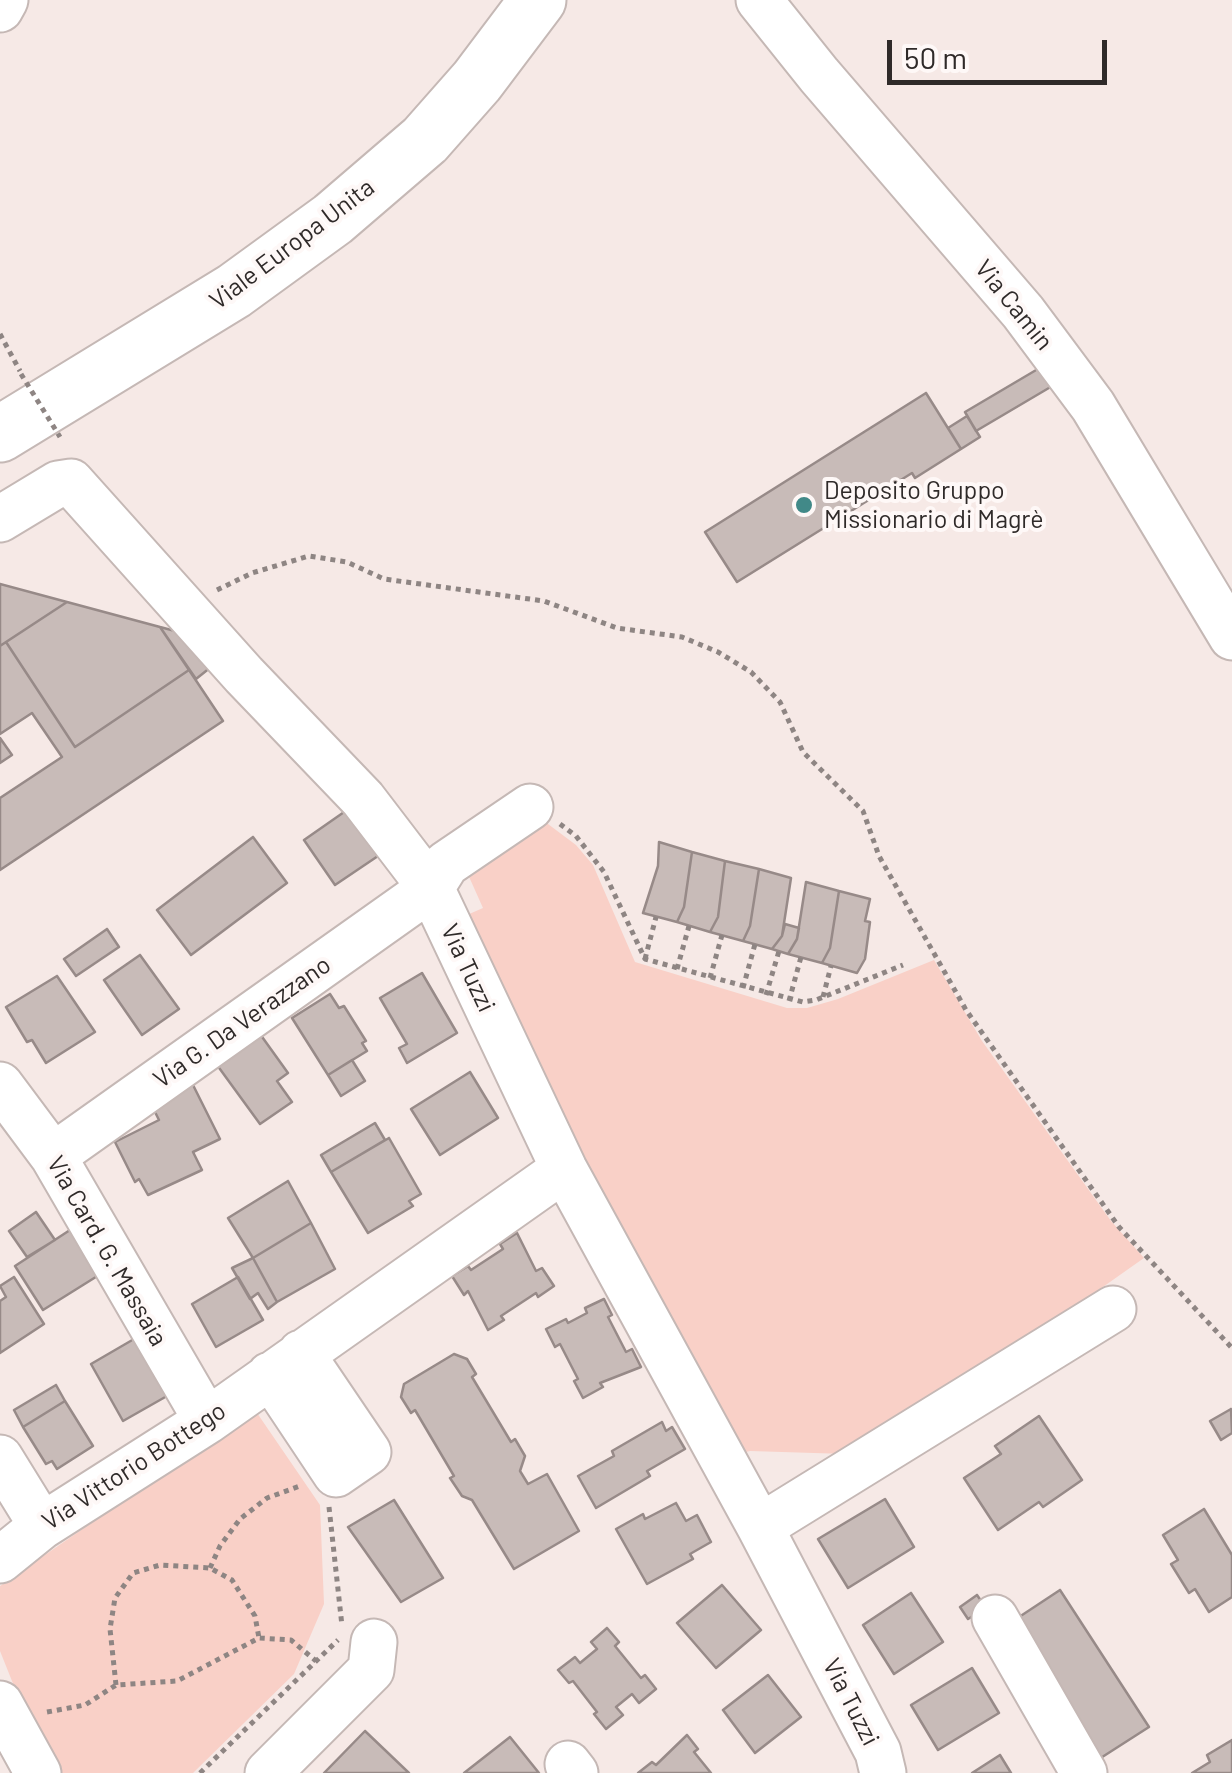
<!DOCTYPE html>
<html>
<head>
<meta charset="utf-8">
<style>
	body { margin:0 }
	#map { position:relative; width:1232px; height:1773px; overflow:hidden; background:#f6e9e6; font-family:Barlow,sans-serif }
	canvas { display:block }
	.scale { position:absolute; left:887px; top:40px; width:220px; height:45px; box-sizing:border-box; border:5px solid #2f2a29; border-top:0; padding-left:12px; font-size:30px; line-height:35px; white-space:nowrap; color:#2f2a29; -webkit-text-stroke:8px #fef8f7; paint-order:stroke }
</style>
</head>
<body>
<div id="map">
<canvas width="1232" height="1773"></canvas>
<div class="scale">50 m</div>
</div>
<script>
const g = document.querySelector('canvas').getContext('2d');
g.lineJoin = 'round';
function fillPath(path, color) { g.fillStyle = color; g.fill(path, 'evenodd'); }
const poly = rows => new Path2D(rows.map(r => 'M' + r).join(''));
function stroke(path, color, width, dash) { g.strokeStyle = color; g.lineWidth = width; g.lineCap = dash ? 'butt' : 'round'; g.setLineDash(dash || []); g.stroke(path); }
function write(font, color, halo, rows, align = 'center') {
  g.font = font + ' Barlow,sans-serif'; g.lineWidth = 8; g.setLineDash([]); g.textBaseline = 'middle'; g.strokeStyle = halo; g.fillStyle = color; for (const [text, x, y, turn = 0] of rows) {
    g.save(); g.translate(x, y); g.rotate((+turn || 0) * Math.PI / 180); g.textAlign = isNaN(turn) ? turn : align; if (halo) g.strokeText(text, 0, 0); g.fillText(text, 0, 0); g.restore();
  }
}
fillPath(poly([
	[540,818,576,845,593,865,635,962,787,1008,807,1008,838,999,934,960,982,1041,1111,1221,1144,1258,1012,1351,846,1454,750,1451,731,1456,460,918,483,908,466,870],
	[255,1410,320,1505,324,1604,294,1674,193,1773,61,1773,20,1701,0,1651,0,1586]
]), '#f9d0c7');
const building = poly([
	[1048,363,1059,382,976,431,965,412,1048,363],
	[926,393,961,449,915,478,912,473,737,582,705,532,926,393],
	[967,416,980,437,961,449,948,428,967,416],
	[0,584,67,602,0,646,0,584],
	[67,602,160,627,189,670,75,747,6,642,67,602],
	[160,627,213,641,226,655,196,679,160,627],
	[6,642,75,747,189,670,223,721,0,870,0,798,62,757,32,713,0,734,0,646,6,642],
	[0,738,12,755,0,763,0,738],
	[347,810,378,856,335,885,304,840,347,810],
	[253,837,287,883,191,955,157,910,253,837],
	[659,842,692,852,684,907,677,922,643,913,658,866,659,842],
	[692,852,725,861,718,917,710,932,677,922,684,907,692,852],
	[725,861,759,869,750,926,743,941,710,932,718,917,725,861],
	[759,869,791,878,782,936,772,949,743,941,750,926,759,869],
	[806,882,839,891,830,948,822,963,788,954,797,939,806,882],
	[839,891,870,899,865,921,870,922,865,959,857,973,822,963,830,948,839,891],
	[785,924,799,928,797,939,788,954,772,949,782,936,785,924],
	[107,929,119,947,76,976,64,959,107,929],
	[140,955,179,1009,142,1035,104,980,140,955],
	[422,973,457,1033,407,1063,399,1048,407,1044,380,998,422,973],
	[57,976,95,1032,46,1063,32,1040,27,1042,6,1007,57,976],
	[330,994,339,1008,344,1006,366,1041,362,1043,367,1051,328,1075,292,1018,330,994],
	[260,1034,288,1073,277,1081,292,1102,260,1124,217,1065,260,1034],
	[352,1060,365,1081,341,1096,328,1075,352,1060],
	[470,1072,498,1118,440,1155,411,1109,470,1072],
	[192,1083,220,1139,193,1152,202,1170,148,1195,139,1179,135,1182,115,1142,159,1120,151,1104,192,1083],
	[375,1123,385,1140,331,1172,321,1155,375,1123],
	[389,1138,421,1194,409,1201,413,1206,368,1233,331,1172,389,1138],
	[288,1181,311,1223,253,1258,228,1218,288,1181],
	[36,1212,55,1240,27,1257,9,1231,36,1212],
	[311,1223,335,1269,277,1302,253,1258,311,1223],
	[70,1230,99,1275,43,1310,15,1266,70,1230],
	[517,1233,536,1271,542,1268,554,1286,538,1297,536,1293,501,1316,504,1320,488,1330,468,1291,464,1295,452,1276,468,1266,471,1270,503,1249,500,1244,517,1233],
	[253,1258,277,1302,268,1309,258,1293,250,1299,232,1268,253,1258],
	[14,1277,44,1324,0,1353,0,1301,6,1297,0,1286,14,1277],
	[238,1277,263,1320,216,1347,192,1304,238,1277],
	[604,1299,612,1315,608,1317,626,1352,632,1349,641,1367,600,1383,603,1387,583,1398,574,1381,578,1379,560,1344,555,1347,546,1329,566,1319,568,1323,587,1313,585,1308,604,1299],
	[134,1339,167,1396,123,1421,91,1364,134,1339],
	[454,1354,467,1359,476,1374,472,1377,511,1442,515,1439,525,1456,520,1471,528,1484,547,1474,579,1531,514,1569,472,1500,462,1496,450,1478,454,1476,415,1410,411,1413,401,1397,404,1384,454,1354],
	[56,1385,65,1401,23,1427,14,1410,56,1385],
	[65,1401,93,1446,57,1469,52,1461,46,1464,23,1427,65,1401],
	[1231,1409,1232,1433,1221,1440,1210,1421,1231,1409],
	[1039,1416,1082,1480,1043,1507,1039,1502,998,1530,964,1478,1001,1454,995,1446,1039,1416],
	[662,1422,666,1431,672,1427,685,1449,647,1471,650,1476,596,1508,578,1476,614,1456,612,1451,662,1422],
	[885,1499,914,1547,848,1588,818,1539,885,1499],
	[394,1500,443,1578,401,1602,348,1527,394,1500],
	[676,1503,686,1521,697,1515,711,1542,690,1554,693,1559,647,1584,616,1529,643,1514,645,1519,676,1503],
	[1204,1509,1232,1555,1232,1597,1209,1612,1195,1589,1189,1593,1171,1564,1178,1560,1163,1535,1204,1509],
	[722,1585,761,1630,716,1668,677,1623,722,1585],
	[1060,1590,1149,1727,1096,1761,1007,1625,1060,1590],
	[911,1593,943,1642,894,1674,863,1625,911,1593],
	[977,1595,986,1608,968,1619,960,1607,977,1595],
	[607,1628,619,1642,615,1646,641,1678,645,1675,656,1689,639,1703,632,1694,616,1707,623,1715,606,1729,594,1714,597,1712,573,1681,569,1683,558,1670,575,1657,580,1663,597,1649,591,1642,607,1628],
	[972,1668,999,1713,938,1750,911,1705,972,1668],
	[768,1675,801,1717,755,1753,723,1710,768,1675],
	[365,1731,409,1773,324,1773,365,1731],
	[687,1735,698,1749,694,1752,711,1773,638,1773,652,1762,656,1765,687,1735],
	[510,1737,539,1773,464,1773,510,1737],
	[1232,1740,1232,1773,1192,1773,1210,1762,1207,1755,1232,1740],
	[1000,1755,1011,1773,972,1773,1000,1755]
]);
fillPath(building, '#c8bbb8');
stroke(building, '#978a88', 2.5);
const minor = poly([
	[759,0,819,75,1023,312,1093,406,1232,637],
	[0,9,5,0],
	[0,519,58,484,71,482,244,675,363,799,431,888,564,1169,760,1527,878,1752,883,1773],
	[0,1085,53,1156,207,1421],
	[53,1156,431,888,446,864,530,807],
	[270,1375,336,1474,368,1452,301,1353],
	[0,1458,42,1526],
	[760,1527,1113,1309],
	[0,1560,42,1526,207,1421,564,1169],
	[995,1618,1084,1773],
	[0,1704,38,1773],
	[568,1764,575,1773],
	[268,1773,371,1670,374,1642]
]);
const highway = poly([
	[0,434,234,291,333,219,425,140,477,81,538,0]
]);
stroke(minor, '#c5b8b5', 49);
stroke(highway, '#c5b8b5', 59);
stroke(poly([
	[0,334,20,371],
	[217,590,252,573,309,556,347,562,384,579,544,601,617,628,682,637,718,652,751,672,780,702,803,752,863,811,879,856,966,1010,1119,1227,1232,1348],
	[560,824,576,836,604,872,645,959,803,1002,816,1000,903,965],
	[645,959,656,917],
	[677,969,689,926],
	[710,978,722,935],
	[743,988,755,944],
	[766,995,779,951],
	[823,997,831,966],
	[789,1001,801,957],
	[329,1507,342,1626],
	[210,1568,220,1546,240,1519,267,1498,300,1486],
	[116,1685,110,1629,115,1598,133,1573,160,1565,210,1568,232,1580,255,1616,259,1638],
	[47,1712,85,1705,116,1685,177,1681,259,1638,291,1640,316,1661],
	[200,1773,338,1640]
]), '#8e8583', 5, [5, 5]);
stroke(minor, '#fff', 45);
stroke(highway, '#fff', 55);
stroke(poly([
	[21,374,60,437]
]), '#8e8583', 5, [5, 5]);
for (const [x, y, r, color] of [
	[804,505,10,"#418988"]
]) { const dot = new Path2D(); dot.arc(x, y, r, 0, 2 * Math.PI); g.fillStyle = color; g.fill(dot); stroke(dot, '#fef8f7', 4); }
write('25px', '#2f2a29', '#fef8f7', [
	["Viale Europa Unita",292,244,-37],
	["Via Camin",1014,305,51],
	["Via Tuzzi",468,968,65],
	["Via G. Da Verazzano",242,1022,-35],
	["Via Card. G. Massaia",107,1251,60],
	["Via Vittorio Bottego",134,1466,-33],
	["Via Tuzzi",851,1702,63]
]);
write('25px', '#2f2a29', '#fef8f7', [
	["Deposito Gruppo",824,491],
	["Missionario di Magrè",824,520]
], 'left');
</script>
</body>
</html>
